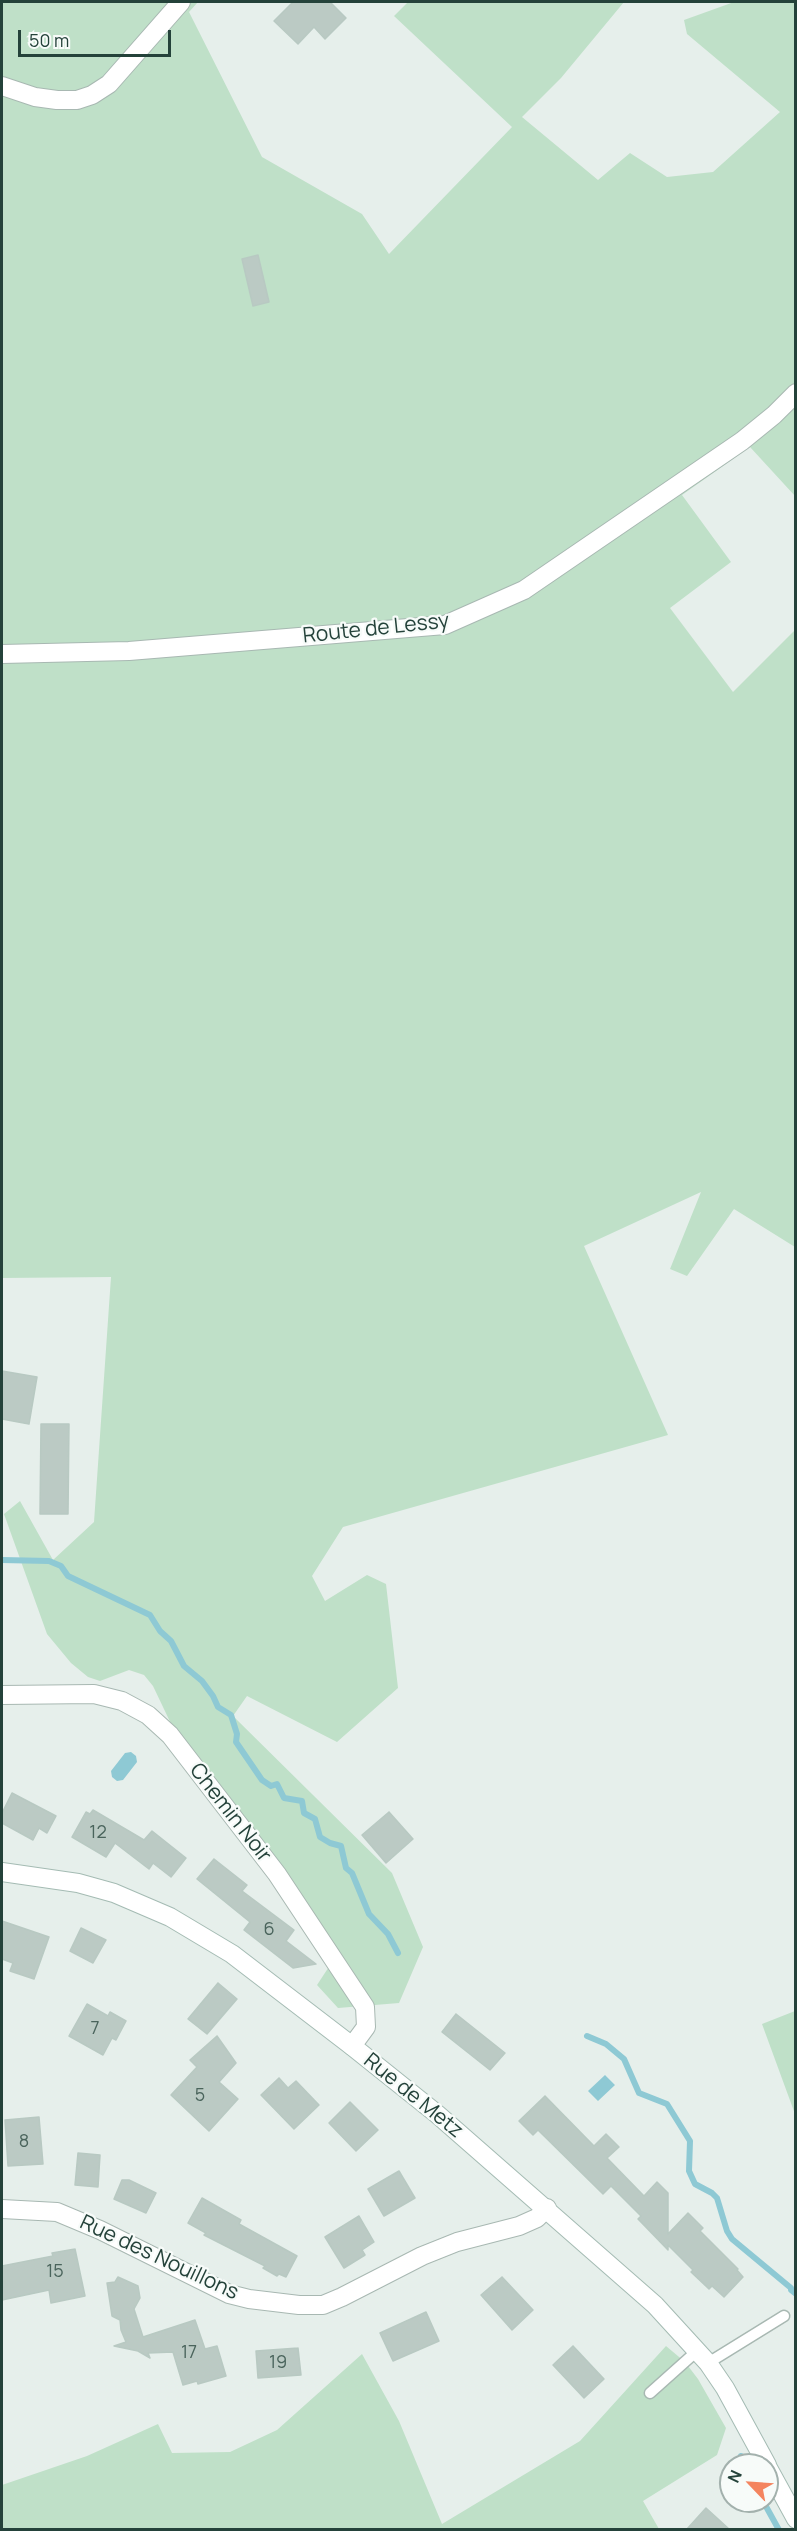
<!DOCTYPE html>
<html>
<head>
<meta charset="utf-8">
<style>
	body { margin:0 }
	#map { position:relative; width:797px; height:2531px; overflow:hidden; background:#e6efeb; font-family:Manrope,sans-serif }
	canvas { display:block }
	.frame { position:absolute; inset:0; border:3px solid #24423a; pointer-events:none }
	.north { position:absolute; left:719px; top:2453px; width:60px; height:60px; box-sizing:border-box; background:#f7fbf9; border:2px solid #a3b1ad; border-radius:50%; rotate:295deg; font-size:16px; font-weight:700; line-height:24px; text-align:center; color:#24423a }
	.north::after { content:''; display:block; margin:auto; width:21px; height:27px; background:#f4845f; clip-path:polygon(50% 0,100% 100%,50% 72%,0 100%) }
	.scale { position:absolute; left:18px; top:30px; width:153px; height:27px; box-sizing:border-box; border:3px solid #24423a; border-top:0; padding-left:8px; font-size:18px; line-height:21px; white-space:nowrap; color:#24423a; -webkit-text-stroke:4px #f7fbf9; paint-order:stroke }
</style>
</head>
<body>
<div id="map">
<canvas width="797" height="2531"></canvas>
<div class="frame"></div>
<div class="north">N</div>
<div class="scale">50 m</div>
</div>
<script>
const g = document.querySelector('canvas').getContext('2d');
g.lineJoin = 'round';
function fillPath(path, color) { g.fillStyle = color; g.fill(path, 'evenodd'); }
const poly = rows => new Path2D(rows.map(r => 'M' + r).join(''));
function stroke(path, color, width, dash) { g.strokeStyle = color; g.lineWidth = width; g.lineCap = dash ? 'butt' : 'round'; g.setLineDash(dash || []); g.stroke(path); }
function write(font, color, halo, rows, align = 'center') {
  g.font = font + ' Manrope,sans-serif'; g.lineWidth = 4.5; g.setLineDash([]); g.textBaseline = 'middle'; g.strokeStyle = halo; g.fillStyle = color; for (const [text, x, y, turn = 0] of rows) {
    g.save(); g.translate(x, y); g.rotate((+turn || 0) * Math.PI / 180); g.textAlign = isNaN(turn) ? turn : align; if (halo) g.strokeText(text, 0, 0); g.fillText(text, 0, 0); g.restore();
  }
}
fillPath(poly([
	[2,2,198,2,189,12,262,157,362,214,389,254,512,127,394,16,408,2,624,2,561,78,522,117,598,180,630,153,667,177,713,172,780,112,687,34,684,20,734,2,795,2,795,496,750,447,682,495,731,562,670,608,733,692,795,630,795,1247,734,1209,687,1276,670,1269,701,1192,584,1246,668,1435,343,1527,312,1576,325,1601,367,1575,386,1584,398,1688,337,1742,247,1696,233,1716,392,1873,423,1947,399,2003,338,2008,317,1985,338,1953,173,1728,153,1686,144,1675,129,1670,100,1681,88,1677,71,1663,47,1634,4,1514,20,1501,53,1560,94,1522,111,1277,2,1278],
	[795,2011,796,2011,795,2114,762,2024],
	[666,2346,685,2362,698,2379,726,2428,717,2455,643,2501,659,2529,2,2529,2,2485,87,2456,158,2424,172,2453,230,2452,277,2430,362,2354,399,2421,442,2524,580,2441]
]), '#bfe0c8');
fillPath(poly([
	[131,1752,136,1756,137,1762,123,1780,117,1781,112,1777,111,1771,125,1753],
	[605,2075,615,2085,598,2101,588,2091]
]), '#8ec9d4');
stroke(poly([
	[2,1560,49,1561,61,1566,68,1576,150,1615,160,1631,171,1641,184,1666,202,1681,213,1696,218,1707,231,1715,237,1734,236,1742,262,1780,271,1786,277,1784,284,1798,302,1801,304,1813,315,1819,320,1837,330,1843,341,1846,346,1868,352,1873,369,1914,388,1934,398,1953],
	[587,2036,606,2044,624,2059,639,2093,667,2104,690,2141,689,2171,695,2184,712,2193,717,2198,727,2231,732,2239,791,2288,791,2290,796,2294],
	[741,2456,743,2465],
	[763,2501,779,2530]
]), '#8ec9d4', 6);
const building = poly([
	[293,2,330,2,346,18,325,39,314,27,298,44,274,21,293,2],
	[258,255,269,302,253,306,242,259,258,255],
	[2,1371,37,1377,29,1424,2,1419,2,1371],
	[41,1424,69,1424,68,1514,40,1514,41,1424],
	[12,1793,56,1816,47,1833,39,1828,33,1840,2,1823,2,1813,12,1793],
	[93,1810,144,1840,152,1831,186,1858,171,1877,153,1863,149,1869,115,1843,106,1857,72,1837,86,1812,90,1814,93,1810],
	[389,1812,413,1839,386,1863,362,1835,389,1812],
	[214,1859,247,1885,242,1891,294,1930,286,1941,316,1964,293,1968,244,1930,250,1922,197,1879,214,1859],
	[2,1921,49,1937,34,1979,10,1971,13,1963,2,1959,2,1921],
	[81,1928,106,1940,93,1963,70,1951,81,1928],
	[218,1983,237,1999,207,2034,188,2019,218,1983],
	[87,2004,108,2016,110,2012,126,2021,116,2040,112,2038,103,2055,69,2036,87,2004],
	[456,2014,505,2053,490,2070,442,2032,456,2014],
	[217,2036,236,2063,219,2082,238,2099,209,2131,171,2095,197,2067,190,2060,217,2036],
	[279,2078,288,2088,296,2081,319,2105,294,2129,261,2095,279,2078],
	[545,2096,594,2146,606,2134,619,2147,607,2158,644,2196,657,2182,668,2193,668,2234,688,2213,703,2228,700,2231,738,2269,737,2270,743,2277,724,2297,712,2286,709,2289,691,2272,693,2270,668,2245,668,2250,638,2219,641,2216,611,2186,603,2194,538,2130,533,2135,519,2121,545,2096],
	[350,2102,378,2130,356,2151,329,2123,350,2102],
	[39,2117,43,2164,8,2166,5,2120,39,2117],
	[78,2153,100,2155,98,2187,75,2185,78,2153],
	[399,2171,415,2198,384,2216,368,2189,399,2171],
	[122,2180,129,2180,156,2193,146,2213,114,2199,122,2180],
	[202,2198,241,2220,239,2224,297,2256,286,2277,279,2274,277,2276,263,2268,265,2266,204,2235,206,2233,188,2223,202,2198],
	[359,2216,374,2242,362,2250,365,2255,344,2268,325,2237,359,2216],
	[75,2249,85,2296,51,2303,49,2290,2,2300,2,2266,53,2256,52,2253,75,2249],
	[118,2277,138,2286,140,2298,134,2309,143,2337,195,2320,205,2349,217,2346,226,2376,198,2384,197,2381,183,2385,173,2352,148,2353,150,2358,138,2351,114,2346,126,2342,121,2330,120,2320,112,2316,107,2283,115,2282,118,2277],
	[502,2277,533,2310,512,2330,481,2295,502,2277],
	[426,2312,439,2341,393,2361,380,2333,426,2312],
	[573,2346,604,2379,584,2398,553,2365,573,2346],
	[298,2348,301,2375,258,2378,256,2351,298,2348],
	[706,2508,729,2529,687,2529,706,2508]
]);
fillPath(building, '#bbcac4');
stroke(building, '#b8c9c2', 1.5);
const service = poly([
	[708,2363,784,2316],
	[650,2393,697,2351]
]);
const minor = poly([
	[2,86,35,97,57,100,77,100,92,95,109,84,181,2],
	[2,1695,94,1694,122,1701,148,1715,170,1735,277,1874,365,2007,366,2027,352,2046],
	[2,2209,57,2212,100,2230,229,2294,249,2299,299,2305,323,2305,342,2297,422,2256,457,2242,519,2226,537,2218,547,2208]
]);
const tertiary = poly([
	[2,654,129,651,445,625,524,590,742,441,774,415,796,393]
]);
const secondary = poly([
	[2,1872,78,1883,114,1893,170,1917,232,1954,352,2046,437,2114,655,2305,708,2363,725,2388,767,2465],
	[767,2466,796,2519]
]);
stroke(service, '#a8b8b2', 13);
stroke(minor, '#a8b8b2', 20);
stroke(tertiary, '#a8b8b2', 20);
stroke(secondary, '#a4bbb3', 20);
stroke(service, '#fff', 10);
stroke(minor, '#fff', 18);
stroke(tertiary, '#fff', 18);
stroke(secondary, '#fff', 18);
write('18px', '#4a645c', null, [
	["12",98,1833],
	["6",269,1930],
	["7",95,2029],
	["5",200,2096],
	["8",24,2142],
	["15",55,2272],
	["17",189,2353],
	["19",278,2363]
]);
write('21px', '#24423a', '#f7fbf9', [
	["Route de Lessy",376,629,-6],
	["Chemin Noir",230,1813,52],
	["Rue de Metz",413,2096,39],
	["Rue des Nouillons",159,2258,25]
]);
</script>
</body>
</html>
